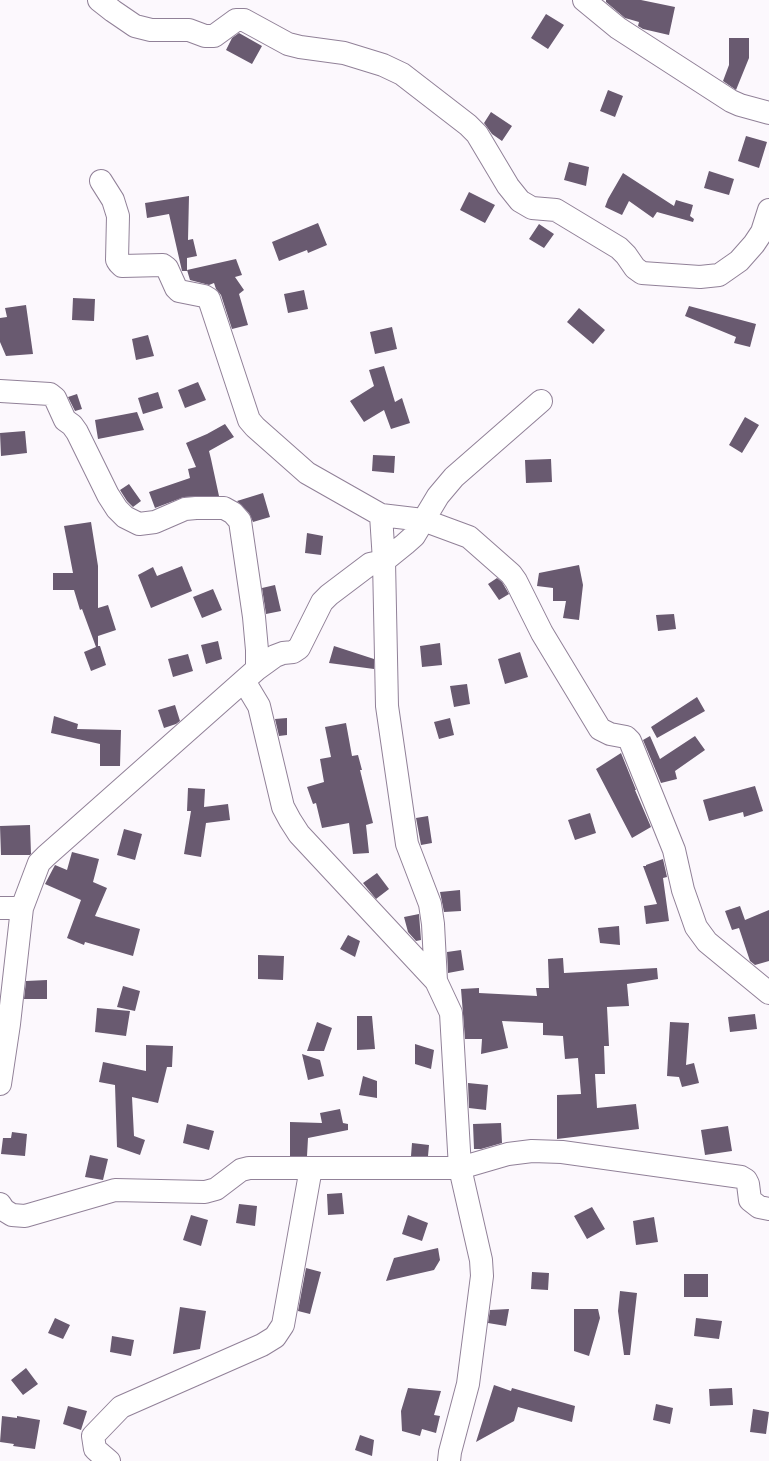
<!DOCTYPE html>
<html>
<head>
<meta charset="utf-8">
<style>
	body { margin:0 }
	canvas { display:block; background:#fcf8fd }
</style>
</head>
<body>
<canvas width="769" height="1461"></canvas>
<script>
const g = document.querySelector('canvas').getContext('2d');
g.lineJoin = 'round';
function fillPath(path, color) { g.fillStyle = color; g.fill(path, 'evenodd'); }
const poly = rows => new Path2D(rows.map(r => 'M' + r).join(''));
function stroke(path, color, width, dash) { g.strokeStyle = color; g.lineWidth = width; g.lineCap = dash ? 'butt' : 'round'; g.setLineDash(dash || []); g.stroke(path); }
fillPath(poly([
	[606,0,641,0,675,7,669,35,643,29,638,26,639,22,625,18,606,2],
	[546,14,564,25,548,49,531,38],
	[239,33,262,46,252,64,226,50,232,38],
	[729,38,749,38,749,58,736,90,723,81,729,65],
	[608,90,623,96,615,117,600,111],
	[491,112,512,126,502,141,492,134,484,123],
	[746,136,767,142,759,168,738,161],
	[569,162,589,167,586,186,564,180],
	[709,171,734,179,729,195,704,188],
	[623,173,674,206,676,200,693,205,690,216,694,219,693,222,657,212,653,218,629,201,622,215,605,207,608,199],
	[469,192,495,205,485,223,460,210],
	[189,196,188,240,193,239,197,256,187,258,187,271,182,271,169,214,147,218,145,203],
	[318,223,327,245,308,253,307,250,279,261,272,242],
	[539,224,554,234,544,248,529,239],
	[236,259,242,275,235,277,244,290,239,294,248,325,232,329,221,295,216,289,214,283,209,285,190,280,187,270],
	[304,290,308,309,288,313,284,294],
	[73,298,95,299,94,321,72,320],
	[26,305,33,354,6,356,0,342,0,318,7,317,5,308],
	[689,306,756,324,750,347,734,343,736,337,685,316],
	[579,308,605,330,593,344,567,322],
	[392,327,397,349,375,354,370,332],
	[148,335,154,356,136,360,132,339],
	[384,366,395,402,402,398,410,423,391,429,384,410,364,422,350,401,374,386,369,370],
	[198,382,206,400,185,408,178,390],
	[158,392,163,408,143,414,138,398],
	[77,394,82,409,75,411,68,397],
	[137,412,144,430,98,439,95,420],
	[745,417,759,425,742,453,729,445],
	[225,424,234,437,209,451,211,459,219,496,184,497,155,508,149,492,190,478,188,469,196,467,186,443,207,434],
	[25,431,27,453,1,456,0,433],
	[373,455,395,456,394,473,372,471],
	[551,459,552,482,526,483,525,460],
	[129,484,141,501,133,507,127,501,120,490],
	[263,493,270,517,253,522,249,513,237,501],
	[91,522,98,566,98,608,108,605,116,630,98,636,98,646,100,646,106,665,91,671,84,652,96,647,82,609,80,610,74,590,53,590,53,573,73,573,64,526],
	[307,533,323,536,321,555,305,553],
	[579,565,583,585,579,620,563,618,566,601,553,601,553,588,537,586,539,573],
	[182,566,192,591,151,608,138,575,153,567,157,576],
	[497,578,502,582,509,594,499,600,488,584],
	[275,585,281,611,266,614,262,588],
	[213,589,222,610,202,618,193,597],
	[674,614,676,629,658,631,656,615],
	[218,641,222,659,206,664,201,645],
	[440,643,442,665,422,667,420,646],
	[334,646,374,659,374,669,329,663],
	[520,652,528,677,505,684,498,659],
	[188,654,193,671,173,677,168,659],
	[467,684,470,704,454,707,450,686],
	[697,697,705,711,657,738,651,727],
	[175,705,180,721,176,724,164,728,158,710],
	[54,716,78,724,77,729,121,730,120,766,100,766,100,744,51,733],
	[287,718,287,735,279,736,275,719],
	[450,718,454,735,439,739,434,722],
	[346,723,352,756,358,755,362,770,360,770,373,823,366,825,369,853,353,854,349,823,322,828,316,803,313,804,307,787,324,782,320,759,331,757,325,727],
	[650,736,660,759,695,736,705,750,675,771,677,779,661,783,643,740],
	[621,753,636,790,635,790,651,827,632,838,596,769],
	[755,786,763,811,744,817,743,812,709,821,703,800],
	[188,788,205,789,204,807,228,804,230,820,206,823,201,857,184,854,191,811,187,811],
	[590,813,596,833,575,840,568,820],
	[428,816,432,843,421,845,416,818],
	[30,825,31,854,30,855,1,855,0,826],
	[124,829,142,834,135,860,117,855],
	[72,852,99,859,93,882,107,888,95,916,140,929,133,956,85,942,84,945,67,938,81,900,45,884,55,865,67,870],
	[663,859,667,877,663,878,669,921,646,924,644,906,657,904,643,866,646,866,646,865],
	[377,873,389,889,376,899,363,883],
	[460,890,461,911,444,912,440,892],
	[740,906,745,920,769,910,769,961,755,965,750,961,739,928,732,930,725,911],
	[419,914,421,940,416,941,408,932,404,917],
	[619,926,620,945,600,943,598,928],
	[348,935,360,941,355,957,340,949],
	[461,950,464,970,448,973,447,952],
	[258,955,284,956,283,980,258,979],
	[563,958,564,973,657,968,658,979,627,984,629,1006,607,1007,609,1046,604,1046,605,1074,595,1074,597,1108,636,1104,639,1129,557,1139,557,1095,581,1094,578,1058,565,1059,563,1036,543,1035,543,1023,502,1021,508,1048,481,1054,482,1039,465,1039,461,989,479,988,479,993,537,996,536,988,549,988,548,959],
	[47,980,47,999,24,999,26,981],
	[123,986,140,991,135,1011,117,1007],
	[97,1008,130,1011,126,1036,95,1032],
	[755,1014,757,1029,730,1032,728,1017],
	[357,1016,372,1016,375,1049,357,1050],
	[317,1022,332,1028,324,1051,307,1051],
	[670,1022,689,1023,686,1065,694,1063,699,1083,682,1087,679,1077,667,1076],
	[415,1044,434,1050,431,1069,415,1064],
	[146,1045,173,1046,172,1067,167,1067,158,1103,132,1097,134,1136,145,1140,140,1155,117,1147,115,1085,99,1082,103,1062,146,1071],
	[302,1054,320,1060,324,1076,308,1080],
	[363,1076,377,1081,377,1098,359,1095],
	[468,1083,488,1085,486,1110,469,1108],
	[340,1109,343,1123,348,1124,348,1130,308,1138,307,1156,290,1156,290,1122,322,1123,320,1113],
	[501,1123,502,1143,481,1149,474,1149,473,1124],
	[187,1124,214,1131,209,1150,183,1143],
	[728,1126,732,1151,705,1155,701,1130],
	[12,1132,27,1134,25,1156,1,1154,3,1138,11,1138],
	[412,1143,429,1145,428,1156,411,1156],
	[90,1155,108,1159,103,1180,85,1177],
	[342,1193,344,1214,328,1215,327,1194],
	[239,1204,257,1206,255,1226,236,1223],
	[592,1207,605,1229,587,1239,574,1216],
	[191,1215,208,1220,201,1246,183,1240],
	[408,1215,428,1223,422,1241,402,1234],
	[654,1217,658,1242,636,1245,633,1221],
	[438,1248,440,1260,434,1270,386,1281,394,1258],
	[306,1268,321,1272,310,1314,298,1311],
	[532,1272,549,1273,548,1290,531,1289],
	[684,1274,708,1274,708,1297,684,1297],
	[620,1291,637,1293,630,1355,624,1355,618,1311],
	[180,1307,206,1311,200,1349,173,1354],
	[509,1309,506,1326,488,1323,490,1310],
	[574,1309,598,1309,600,1318,589,1356,574,1351],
	[55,1318,70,1325,63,1339,48,1333],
	[696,1318,722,1321,719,1339,694,1336],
	[112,1336,134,1340,131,1356,110,1352],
	[26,1368,38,1384,23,1395,11,1380],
	[494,1385,511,1391,512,1388,575,1406,572,1422,518,1407,514,1421,476,1442],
	[408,1388,441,1391,434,1415,440,1416,436,1433,422,1429,420,1436,402,1431,401,1411],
	[732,1388,733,1405,710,1406,709,1389],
	[656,1404,673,1408,670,1424,653,1420],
	[68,1406,87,1411,81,1430,63,1424],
	[753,1409,769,1412,766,1434,750,1432],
	[2,1416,17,1418,17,1416,40,1420,35,1449,13,1446,14,1444,0,1442],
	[360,1435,374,1440,372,1456,355,1450]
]), '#695a70');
const minor = poly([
	[99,0,113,11,135,26,151,30,189,30,205,36,214,36,236,20,244,20,288,44,300,47,344,53,383,65,402,74,468,125,477,134,508,186,520,201,532,208,556,210,619,248,626,255,635,268,642,273,700,277,719,275,739,261,754,244,762,232,769,210],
	[584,0,618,28,731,101,740,105,769,113],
	[101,181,113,200,118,216,117,260,119,263,122,266,163,265,167,268,176,288,179,291,204,296,209,299,249,420,255,427,307,473,381,515,423,520,469,537,511,574,516,581,542,633,600,729,610,734,626,737,630,741,674,850,683,890,696,927,707,942,769,993],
	[0,391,50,394,55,398,65,420,72,425,77,432,108,495,117,509,125,517,139,524,155,522,185,509,196,508,224,508,233,513,240,521,254,617,257,650,257,669],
	[381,515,384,561,387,706,407,844,430,904,433,924,436,981],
	[244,681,259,706,283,807,290,820,299,834,436,981,451,1013,460,1168,481,1260,482,1276,468,1384,450,1452,449,1461],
	[0,908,22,908,39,863,46,856,257,669,275,656,283,653,293,652,299,648,322,602,329,595,370,564,384,561,405,544,414,536,438,496,454,477,541,401],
	[0,1084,9,1024,22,908],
	[0,1204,4,1210,12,1215,25,1216,115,1190,205,1192,216,1189,241,1170,249,1168,460,1168,508,1154,532,1151,562,1152,741,1177,746,1180,748,1184,750,1200,759,1207,769,1209],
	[109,1461,95,1449,93,1436,121,1407,262,1345,275,1337,283,1325,311,1168]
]);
stroke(minor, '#918198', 24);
stroke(minor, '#fff', 22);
</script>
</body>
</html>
